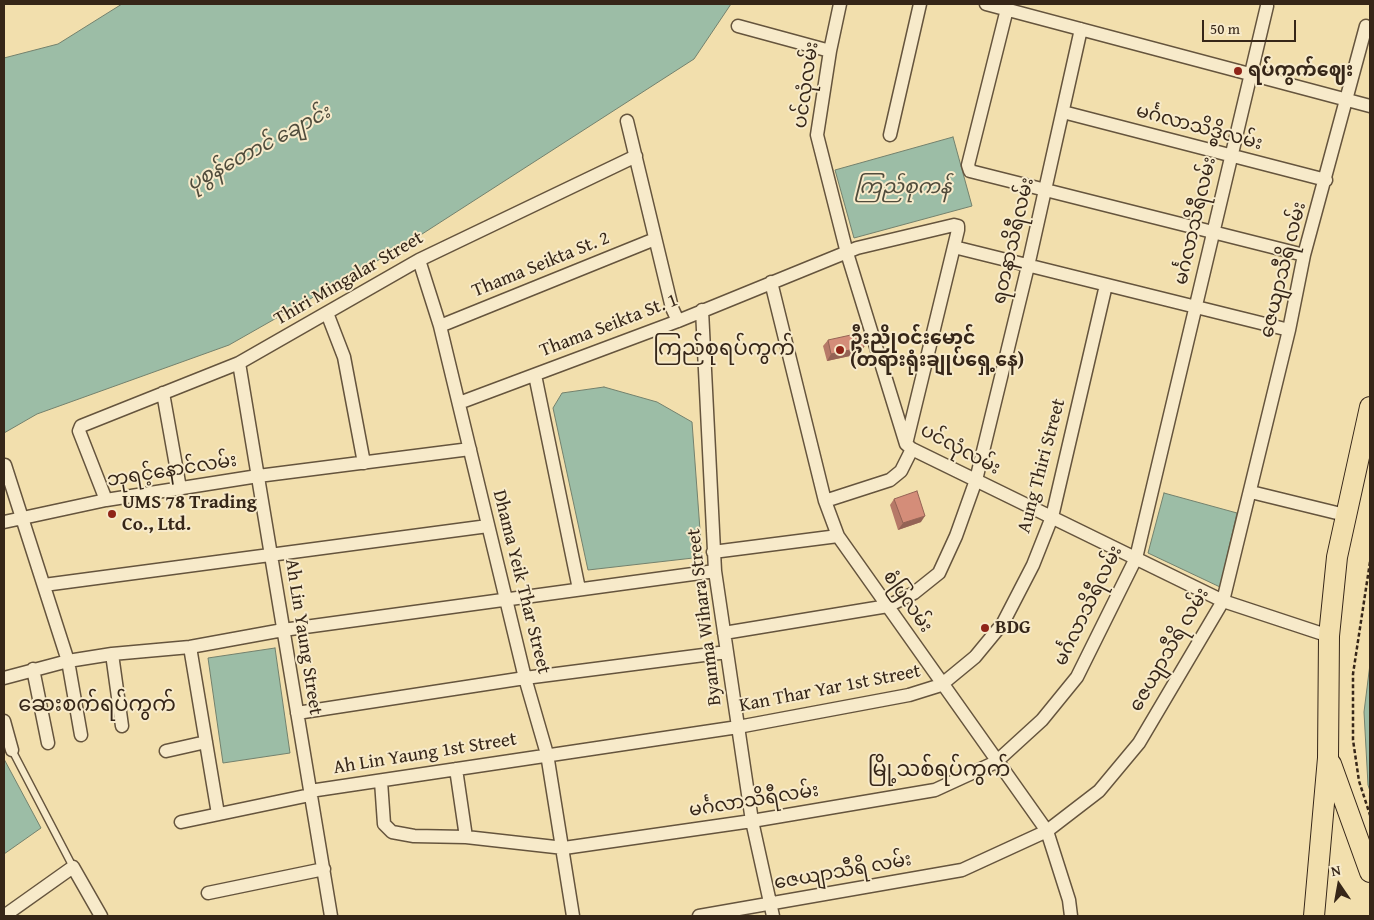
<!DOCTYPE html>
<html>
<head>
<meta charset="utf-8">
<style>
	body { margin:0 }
	#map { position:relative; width:1374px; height:920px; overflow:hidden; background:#f2dfad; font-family:"Gentium Book Plus",serif }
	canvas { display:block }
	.frame { position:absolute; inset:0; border:5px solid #362618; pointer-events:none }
	.north { position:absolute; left:1314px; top:860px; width:50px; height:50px; -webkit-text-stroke:4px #f7eaca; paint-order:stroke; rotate:348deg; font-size:14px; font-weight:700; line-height:20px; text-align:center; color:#362618 }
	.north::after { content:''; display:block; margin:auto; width:18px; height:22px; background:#362618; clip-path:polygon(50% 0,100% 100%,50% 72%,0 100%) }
	.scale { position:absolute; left:1202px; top:20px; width:94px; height:22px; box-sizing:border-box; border:2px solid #362618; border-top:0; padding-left:6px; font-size:15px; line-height:18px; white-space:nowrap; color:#362618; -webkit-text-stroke:4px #f7eaca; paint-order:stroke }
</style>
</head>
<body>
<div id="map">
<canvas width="1374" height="920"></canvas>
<div class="frame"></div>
<div class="north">N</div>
<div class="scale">50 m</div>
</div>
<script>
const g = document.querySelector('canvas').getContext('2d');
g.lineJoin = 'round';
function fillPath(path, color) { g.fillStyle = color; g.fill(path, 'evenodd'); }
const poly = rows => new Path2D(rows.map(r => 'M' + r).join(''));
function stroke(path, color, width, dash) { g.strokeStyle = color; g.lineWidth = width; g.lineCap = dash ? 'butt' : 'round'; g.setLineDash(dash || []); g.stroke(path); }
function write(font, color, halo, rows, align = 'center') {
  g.font = font + ' "Gentium Book Plus","Noto Sans Myanmar",serif'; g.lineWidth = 4; g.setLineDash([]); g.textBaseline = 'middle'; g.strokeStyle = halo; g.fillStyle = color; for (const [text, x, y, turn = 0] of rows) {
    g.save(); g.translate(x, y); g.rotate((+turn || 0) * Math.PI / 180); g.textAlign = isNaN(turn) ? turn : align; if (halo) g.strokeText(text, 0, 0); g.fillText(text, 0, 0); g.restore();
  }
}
const water = poly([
	[122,4,731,4,694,59,405,245,229,345,37,414,4,433,4,58,58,44,122,4],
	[953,137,972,206,854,238,835,170,953,137],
	[604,387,657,402,692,422,702,557,588,570,553,408,562,393,604,387],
	[1164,493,1237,513,1220,587,1148,553,1164,493],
	[275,648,290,753,223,763,208,658,275,648],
	[1370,664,1370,791,1368,785,1364,712,1370,664],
	[4,759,41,828,4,854,4,759]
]);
fillPath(water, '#9cbda6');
stroke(water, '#73816d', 1);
const lane = poly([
	[12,750,73,867]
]);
const street = poly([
	[840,4,830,51,817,135,847,253,906,444,912,449,1223,601,1329,636],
	[986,4,1370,106],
	[1007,9,968,165,970,171,1304,255],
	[738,26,830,51],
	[1063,112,1326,180],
	[627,121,672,308,678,321],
	[890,135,920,4],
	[954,247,1289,330],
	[419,260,440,326,525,678,547,754,573,916],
	[771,282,825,501,838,536,1047,831,1069,900,1071,916],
	[702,310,715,571,752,821,773,916],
	[327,313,344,357,364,463],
	[440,326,655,239],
	[239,363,331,916],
	[535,375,579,589],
	[163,393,180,488],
	[459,403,678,321,857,248,954,225,958,226,958,230,906,444],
	[5,465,68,661,81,735],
	[1251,492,1345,515],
	[106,500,79,431,81,426,239,363,419,260,636,156],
	[825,501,890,480,901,471,912,449],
	[4,522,106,500,258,476,470,449],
	[713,552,838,536],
	[44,585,488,526],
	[724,633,888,606,914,593,939,573,956,536,976,480,1028,266,1081,29],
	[190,647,218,814],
	[112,654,122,726],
	[33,669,48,743],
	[4,678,68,661,112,654,190,647,283,630,715,571],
	[297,713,525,678,727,652],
	[4,721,12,750],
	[166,751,206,742],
	[456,769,466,837],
	[381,781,384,824,392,832,414,836,466,837,564,848,752,821,935,790,996,762,1042,720,1077,677,1136,558,1267,6],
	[310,791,738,727,909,695,941,685,975,657,1003,623,1033,565,1052,517,1106,285],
	[181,822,310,795],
	[208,893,324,869],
	[4,916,73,867,101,916],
	[699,916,962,870,1047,831,1099,791,1139,743,1223,601,1289,330,1304,255,1366,26]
]);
const primary = poly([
	[1331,764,1370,872],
	[1314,916,1328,758,1329,636,1337,557,1370,407]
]);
stroke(lane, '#65543d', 9);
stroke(street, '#65543d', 15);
stroke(primary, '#362618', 22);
stroke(poly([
	[4,80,5,80],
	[1370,562,1353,674,1353,740,1359,781,1370,815]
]), '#362618', 2.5, [4, 2.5]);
stroke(lane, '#f7eaca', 6);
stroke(street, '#f7eaca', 12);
stroke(primary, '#f2dfad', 20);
fillPath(poly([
	[828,340,859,354,827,361,823,346],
	[894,499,921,522,898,530,890,505]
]), '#b67968');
fillPath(poly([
	[864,347,859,354,827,361,831,354],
	[925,516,921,522,898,530,903,523]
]), '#946355');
const building = poly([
	[860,333,864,347,831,354,828,340,860,333],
	[917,491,925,516,903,523,894,499,917,491]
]);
fillPath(building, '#d48d79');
stroke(building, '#946355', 1);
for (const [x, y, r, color] of [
	[1238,71,5,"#8f2418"],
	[840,350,5,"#8f2418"],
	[112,514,5,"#8f2418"],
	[985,628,5,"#8f2418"]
]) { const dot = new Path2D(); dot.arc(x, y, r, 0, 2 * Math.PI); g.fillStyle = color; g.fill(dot); stroke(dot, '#f7eaca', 2); }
write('bold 19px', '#362618', '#f7eaca', [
	["ရပ်ကွက်ဈေး",1248,71],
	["ဦးညိုဝင်းမောင်",850,339],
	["(တရားရုံးချုပ်ရှေ့နေ)",850,361],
	["UMS 78 Trading",122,503],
	["Co., Ltd.",122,525],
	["BDG",995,628]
], 'left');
write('19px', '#362618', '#f7eaca', [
	["ပင်လုံလမ်း",807,85,-82],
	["မင်္ဂလာသိဒ္ဓိလမ်း",1199,128,15],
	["မင်္ဂလာသိရီလမ်း",1196,221,-77],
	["ရတနာသိရီလမ်း",1014,241,-77],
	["Thama Seikta St. 2",541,265,-22],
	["ဇေယျာသီရိ လမ်း",1284,270,-76],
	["Thiri Mingalar Street",349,279,-30],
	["Thama Seikta St. 1",609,326,-21],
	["ပင်လုံလမ်း",960,450,28],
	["Aung Thiri Street",1042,466,-75],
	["ဘုရင့်နောင်လမ်း",172,471,-9],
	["Dhama Yeik Thar Street",521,582,76],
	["စံပြလမ်း",907,602,55],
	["မင်္ဂလာသိရီလမ်း",1089,606,-64],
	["Byanma Wihara Street",705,617,-97],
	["Ah Lin Yaung Street",303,637,81],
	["ဇေယျာသီရိ လမ်း",1170,650,-60],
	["Kan Thar Yar 1st Street",830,689,-11],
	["Ah Lin Yaung 1st Street",425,754,-9],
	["မင်္ဂလာသိရီလမ်း",754,801,-9],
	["ဇေယျာသီရိ လမ်း",843,872,-10]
]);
write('italic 20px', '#504c3c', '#f7eaca', [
	["ပုစွန်တောင် ချောင်း",259,149,-28],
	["ကြည်စုကန်",903,188]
]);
write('21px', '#362618', '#f7eaca', [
	["ကြည်စုရပ်ကွက်",724,350],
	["ဆေးစက်ရပ်ကွက်",97,706],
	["မြို့သစ်ရပ်ကွက်",939,771]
]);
</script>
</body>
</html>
